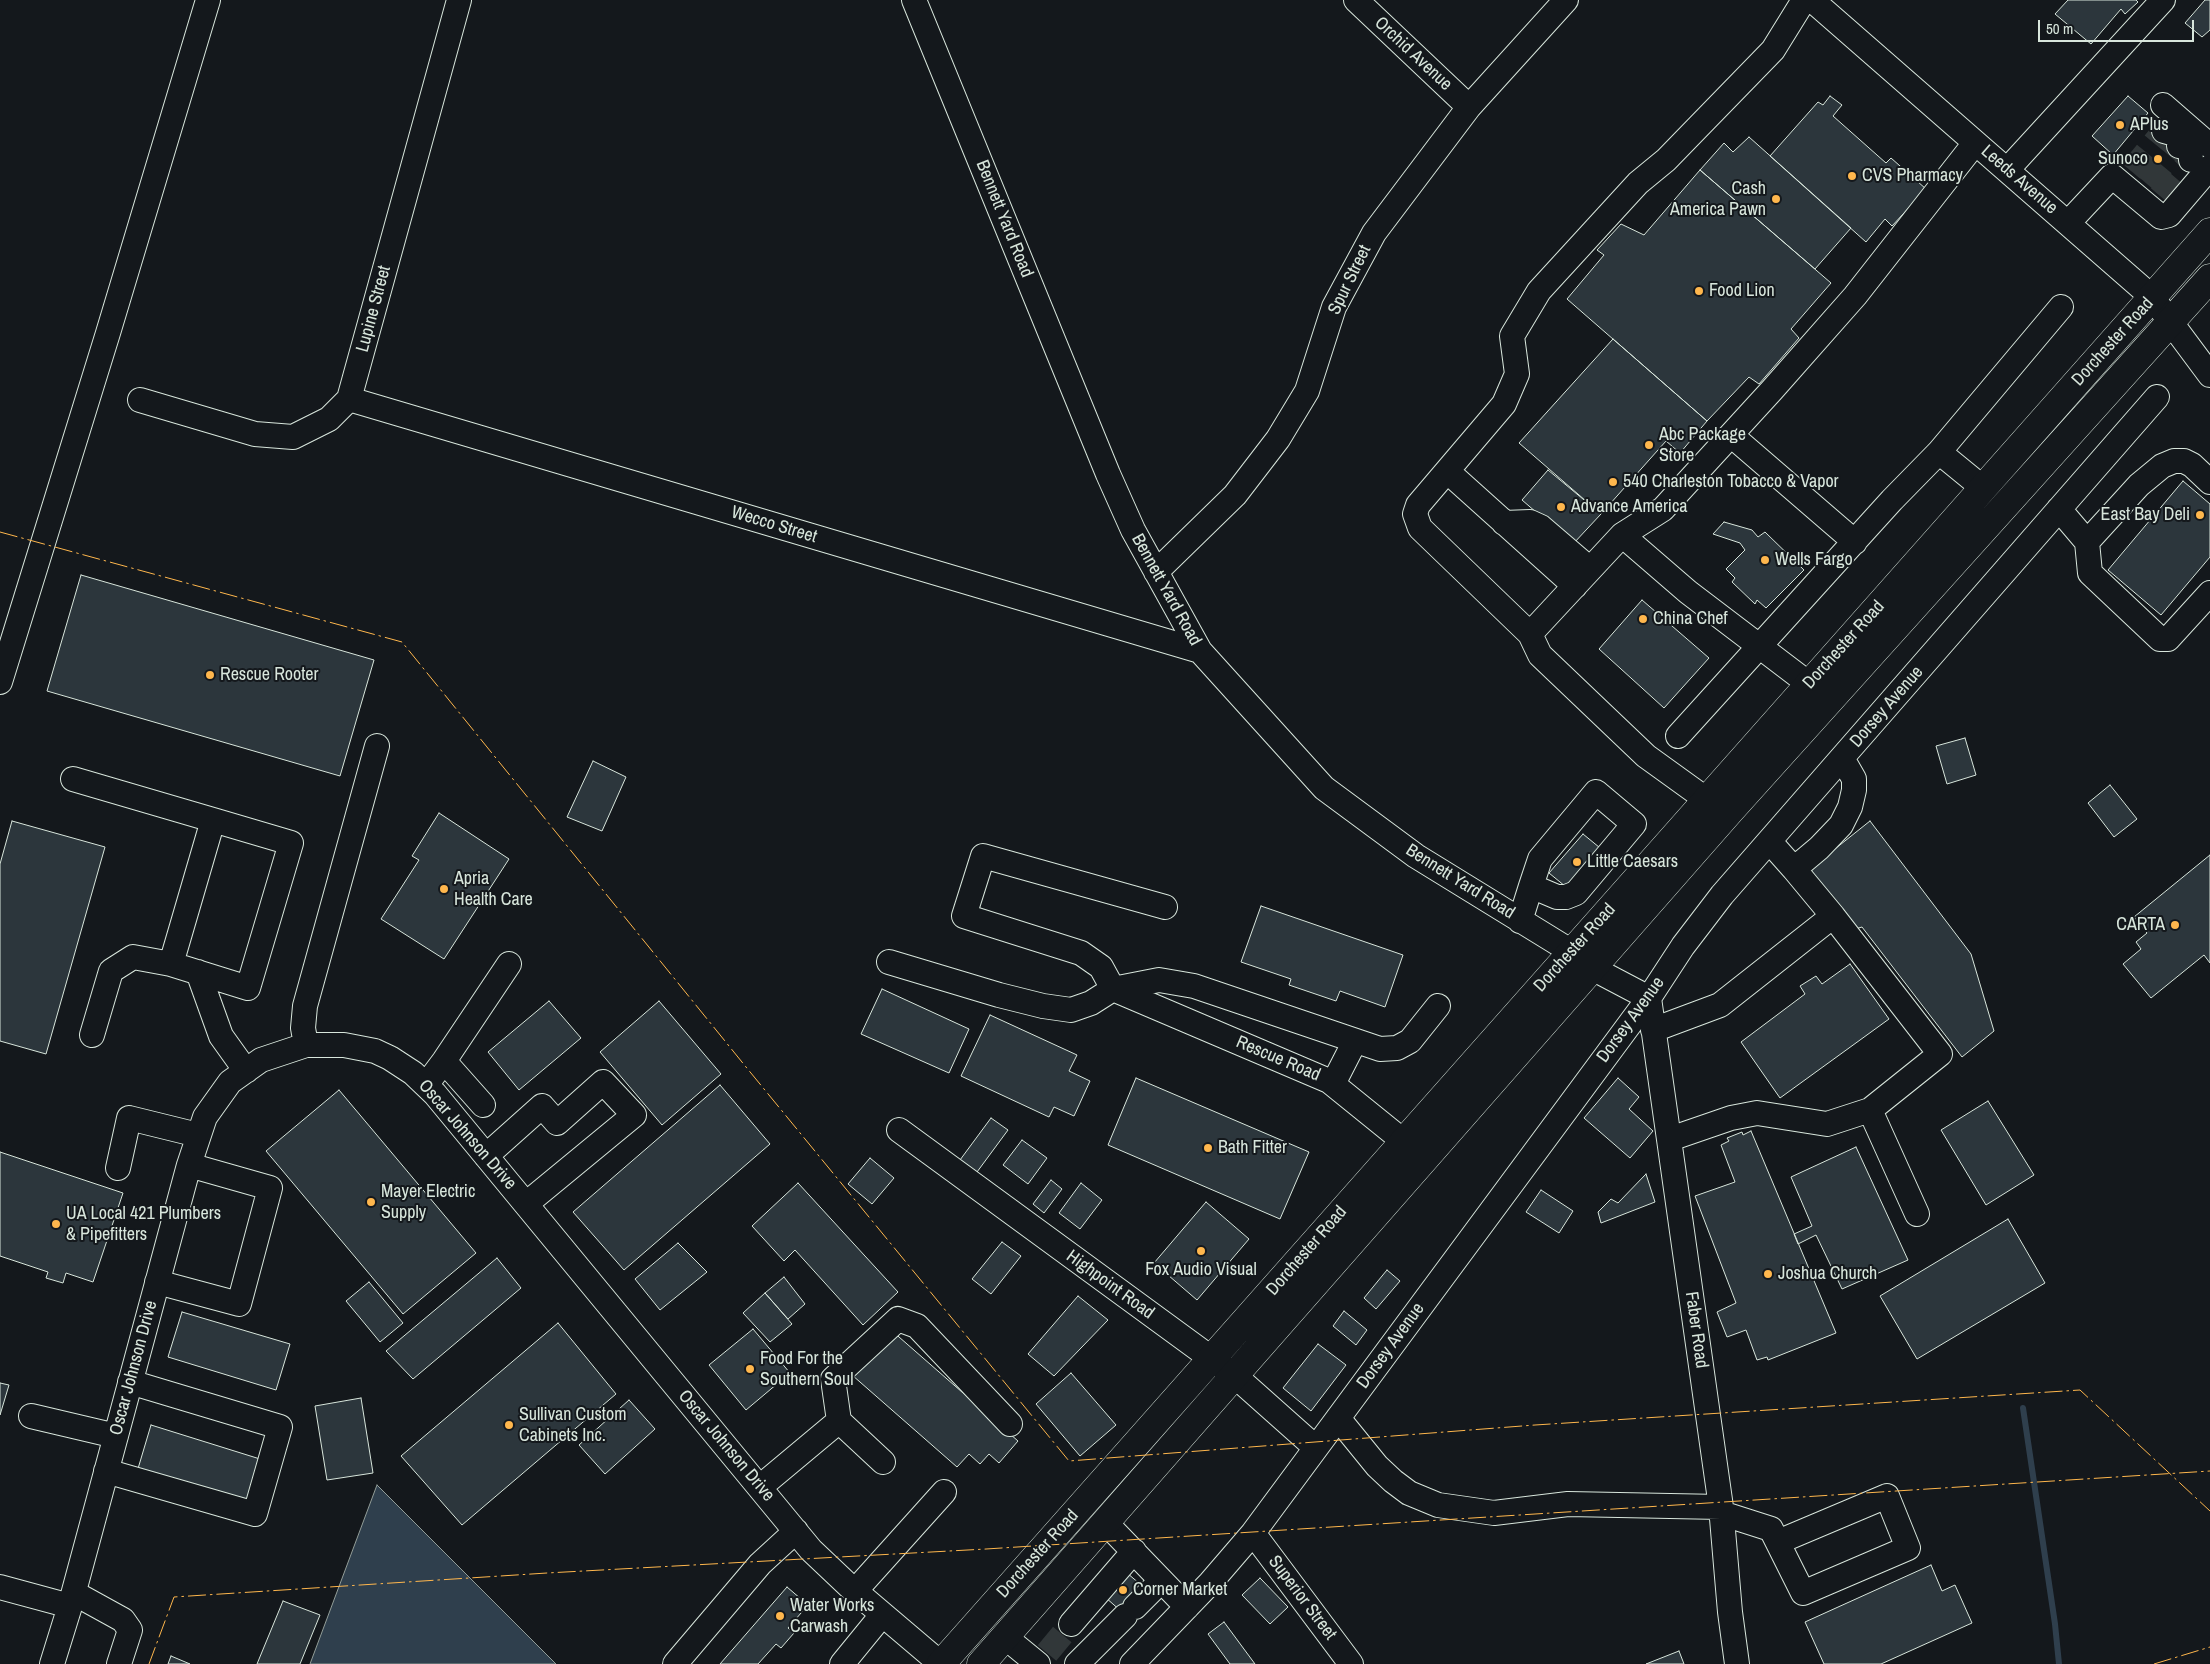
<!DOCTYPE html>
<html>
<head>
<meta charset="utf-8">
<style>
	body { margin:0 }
	#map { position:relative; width:2210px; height:1664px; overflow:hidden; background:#14181c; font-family:"Archivo Narrow",sans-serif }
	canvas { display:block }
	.scale { position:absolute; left:2038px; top:20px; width:156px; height:22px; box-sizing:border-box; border:2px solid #d8e6dc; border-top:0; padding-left:6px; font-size:15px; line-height:18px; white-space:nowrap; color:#d8e6dc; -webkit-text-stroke:4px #14181c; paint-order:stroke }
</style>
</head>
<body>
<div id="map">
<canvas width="2210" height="1664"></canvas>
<div class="scale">50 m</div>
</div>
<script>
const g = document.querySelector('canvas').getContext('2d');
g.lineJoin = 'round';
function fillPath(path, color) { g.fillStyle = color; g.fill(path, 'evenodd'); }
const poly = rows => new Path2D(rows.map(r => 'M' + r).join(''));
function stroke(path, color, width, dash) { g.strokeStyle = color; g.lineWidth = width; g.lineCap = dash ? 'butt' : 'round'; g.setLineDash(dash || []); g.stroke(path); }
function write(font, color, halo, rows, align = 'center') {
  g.font = font + ' "Archivo Narrow",sans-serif'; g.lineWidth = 4; g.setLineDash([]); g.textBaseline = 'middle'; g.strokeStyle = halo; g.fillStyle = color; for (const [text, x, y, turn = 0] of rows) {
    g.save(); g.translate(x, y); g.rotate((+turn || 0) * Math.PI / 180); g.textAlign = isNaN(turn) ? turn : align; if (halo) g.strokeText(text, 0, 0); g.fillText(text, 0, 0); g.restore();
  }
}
const water = poly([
	[377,1485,556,1664,310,1664,377,1485]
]);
fillPath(water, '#2f3f4d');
stroke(water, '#939e99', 1);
stroke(poly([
	[2023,1408,2055,1624,2059,1664]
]), '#2f3f4d', 6);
const building = poly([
	[2068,0,2136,0,2138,2,2125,14,2121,9,2091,44,2055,14,2068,0],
	[2205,0,2210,0,2210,30,2202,37,2185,23,2205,0],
	[1830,96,1842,105,1833,116,1886,163,1891,158,1926,189,1892,226,1885,219,1866,242,1770,156,1818,102,1823,105,1830,96],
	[2128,96,2148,113,2113,155,2092,136,2128,96],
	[1749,137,1851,228,1815,269,1700,170,1724,143,1733,152,1749,137],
	[1700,170,1831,283,1791,329,1799,338,1759,384,1749,377,1707,421,1567,299,1604,255,1597,250,1621,224,1644,235,1700,170],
	[1613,339,1707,421,1680,453,1666,441,1601,514,1519,443,1613,339],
	[1548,470,1601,514,1573,544,1522,500,1548,470],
	[2183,481,2210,504,2210,557,2161,615,2108,570,2183,481],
	[1724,522,1752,530,1758,537,1765,532,1804,570,1766,608,1757,600,1755,604,1732,582,1735,578,1726,569,1745,550,1740,543,1713,534,1724,522],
	[81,575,374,660,340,776,47,691,81,575],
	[1642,600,1709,658,1664,708,1599,649,1642,600],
	[1965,738,1976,775,1947,784,1936,746,1965,738],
	[593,761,626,777,602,831,567,817,593,761],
	[2110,785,2137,819,2114,837,2088,803,2110,785],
	[439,813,509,859,444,959,381,919,419,860,412,856,439,813],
	[12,821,105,847,46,1054,0,1041,0,864,12,821],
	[1870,821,1971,954,1994,1031,1962,1057,1862,927,1852,930,1806,872,1870,821],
	[1583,834,1605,852,1571,891,1549,873,1583,834],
	[2210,855,2210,963,2204,955,2151,998,2123,964,2141,949,2136,942,2147,933,2134,917,2210,855],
	[1261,906,1403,955,1385,1007,1340,991,1336,1001,1289,985,1291,979,1241,962,1261,906],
	[1850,964,1889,1019,1780,1098,1741,1042,1805,994,1800,986,1816,976,1822,984,1850,964],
	[882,989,969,1029,949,1073,861,1034,882,989],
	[549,1001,581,1038,519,1090,488,1052,549,1001],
	[659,1001,721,1074,662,1125,600,1052,659,1001],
	[990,1015,1077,1055,1069,1071,1090,1081,1074,1116,1054,1107,1049,1117,961,1076,990,1015],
	[1136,1078,1309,1152,1280,1219,1108,1145,1136,1078],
	[1618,1078,1639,1097,1629,1109,1653,1131,1630,1158,1584,1118,1618,1078],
	[720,1085,770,1144,624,1270,573,1212,720,1085],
	[339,1090,476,1253,403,1314,266,1151,339,1090],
	[1988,1101,2034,1175,1986,1205,1941,1130,1988,1101],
	[991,1118,1008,1130,977,1172,960,1160,991,1118],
	[1751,1131,1836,1333,1768,1360,1767,1357,1757,1360,1746,1330,1727,1337,1717,1312,1736,1303,1695,1196,1735,1182,1721,1145,1729,1141,1727,1138,1742,1132,1743,1135,1751,1131],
	[1022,1140,1047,1158,1028,1184,1003,1165,1022,1140],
	[1856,1147,1908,1260,1842,1289,1816,1235,1798,1244,1794,1234,1812,1226,1791,1177,1856,1147],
	[0,1152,123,1193,93,1282,66,1273,63,1283,46,1278,48,1272,0,1256,0,1152],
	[870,1158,894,1178,872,1204,848,1184,870,1158],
	[1646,1174,1655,1202,1601,1223,1598,1212,1611,1199,1618,1203,1646,1174],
	[1051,1180,1062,1189,1044,1213,1033,1204,1051,1180],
	[798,1183,898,1292,863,1325,795,1250,784,1261,752,1226,798,1183],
	[1081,1183,1102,1200,1080,1229,1059,1213,1081,1183],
	[1541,1190,1573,1211,1559,1233,1526,1212,1541,1190],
	[1206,1202,1249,1239,1197,1300,1154,1263,1206,1202],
	[2008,1219,2045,1283,1917,1359,1880,1296,2008,1219],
	[1002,1242,1021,1256,991,1294,972,1279,1002,1242],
	[678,1243,707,1272,660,1310,635,1279,678,1243],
	[497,1258,521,1288,413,1379,386,1351,497,1258],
	[1387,1270,1400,1281,1376,1309,1364,1298,1387,1270],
	[784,1277,805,1304,788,1319,765,1293,784,1277],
	[369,1282,403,1323,380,1342,346,1301,369,1282],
	[765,1293,792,1324,770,1342,743,1313,765,1293],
	[1078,1296,1108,1320,1054,1376,1028,1354,1078,1296],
	[1344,1311,1367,1330,1356,1345,1333,1326,1344,1311],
	[182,1312,290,1344,276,1390,168,1357,182,1312],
	[558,1323,616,1394,462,1525,401,1456,558,1323],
	[753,1329,790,1373,746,1410,709,1365,753,1329],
	[891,1330,1018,1441,999,1463,989,1454,980,1464,969,1454,957,1467,852,1375,891,1330],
	[1318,1344,1346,1365,1311,1411,1283,1388,1318,1344],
	[1071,1373,1116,1425,1080,1456,1036,1404,1071,1373],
	[0,1383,9,1385,0,1415,0,1383],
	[361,1398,373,1473,327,1480,315,1406,361,1398],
	[629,1400,655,1429,605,1474,579,1445,629,1400],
	[151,1425,260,1459,246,1505,137,1472,151,1425],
	[1931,1565,1942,1591,1955,1585,1972,1623,1881,1664,1824,1664,1805,1622,1931,1565],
	[1127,1573,1140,1584,1128,1597,1131,1620,1105,1597,1127,1573],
	[1260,1578,1288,1607,1270,1624,1242,1595,1260,1578],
	[787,1587,808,1605,788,1628,794,1633,781,1648,776,1644,758,1664,720,1664,787,1587],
	[283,1601,320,1615,300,1664,257,1664,283,1601],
	[1224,1622,1255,1664,1230,1664,1208,1634,1224,1622],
	[1679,1651,1684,1664,1646,1664,1679,1651],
	[171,1656,190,1664,168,1664,171,1656]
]);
fillPath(building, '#2c363c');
stroke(building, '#d8e6dc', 1);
stroke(poly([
	[2131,171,2164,131],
	[2147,184,2179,146],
	[2160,196,2191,160],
	[1047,1653,1071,1624]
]), '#313739', 24, [24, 12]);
const minor = poly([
	[914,0,1108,474,1133,530,1200,651,1324,788,1416,856,1572,952,1592,968,1649,998],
	[1356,0,1469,107],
	[1812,0,2152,297,2210,375],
	[2163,105,2194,132],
	[2164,131,2189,138,2194,132,2210,146],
	[2179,146,2189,138,2191,160],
	[2007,170,2163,0],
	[2068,223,2112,176,2161,217,2169,215,2210,167],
	[349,399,1200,651],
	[140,400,255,434,293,437,329,419,349,399,459,0],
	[1731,435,1855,542],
	[1939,452,2061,307],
	[1447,471,1575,586],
	[2059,509,2087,542,2090,573,2160,639,2168,639,2210,593],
	[1504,523,1530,522,1541,527,1590,569],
	[1622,535,1688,592,1809,684],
	[2087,542,2139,485,2162,466,2174,461,2184,461,2192,465,2210,482],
	[1156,572,1235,495,1278,439,1307,391,1334,307,1374,233,1469,107,1566,0],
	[1530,634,1420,528,1415,514,1418,505,1504,404,1517,374,1512,336,1539,291,1638,183,1666,160,1773,50,1804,0],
	[0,682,108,333,208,0],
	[1678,736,1892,500,1939,452,1983,488],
	[73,779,213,820,171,964],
	[1707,800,1646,756,1540,655,1530,634,1622,535,1663,509,1772,390,1855,296,1975,143],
	[1770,842,1794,869,1819,848,1841,825,1850,807,1854,790,1854,779,1842,758],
	[1520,921,1531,886,1540,859,1596,792,1634,824,1576,893,1566,897,1557,897,1531,886],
	[889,962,999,995,1043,1006,1071,1010,1091,1003,1113,989,1159,980,1194,986,1380,1049,1397,1048,1410,1041,1438,1006],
	[198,972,221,1036,246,1071],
	[1113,989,1101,967,1081,953,964,916,983,856,1165,907],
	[1113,989,1329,1081,1418,1153],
	[1649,998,1721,1507,1730,1612,1737,1664],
	[1653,1030,1720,1005,1833,916,1794,869],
	[92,1035,111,971,133,957,171,964,248,988,291,843,213,820],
	[306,1045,303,1028,305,1006,377,746],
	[444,1061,483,1105],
	[1333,1084,1355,1041],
	[426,1085,444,1061,509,964],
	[1870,1110,1917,1214],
	[899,1130,1234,1375,1316,1448],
	[1670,1139,1731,1118,1757,1113,1827,1124,1870,1110,1940,1054,1833,916],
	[486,1156,542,1106,557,1123,603,1082,634,1115,526,1204],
	[118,1168,129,1118,198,1135],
	[157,1282,239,1304,270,1188,189,1165],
	[31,1416,116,1436],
	[1338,1418,1377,1466,1393,1481,1409,1493,1438,1505,1494,1513,1568,1504,1721,1507],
	[839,1421,833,1379,898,1319,917,1326,1010,1424],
	[106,1471,255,1514,280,1427,130,1382],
	[760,1487,839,1421,883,1462],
	[1721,1513,1771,1529,1803,1593,1908,1548,1887,1496,1778,1542],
	[1105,1522,1187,1607],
	[1253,1533,1351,1664],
	[0,1587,70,1606],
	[855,1591,944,1492],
	[74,1593,123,1620,130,1630,119,1664],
	[1135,1607,1161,1581],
	[1071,1624,1134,1551],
	[1005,1637,1038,1664],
	[52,1664,70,1606,189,1165,205,1117,230,1082,261,1060,306,1045,344,1045,375,1051,390,1058,413,1073,435,1094,811,1550,848,1585,941,1664],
	[675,1664,760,1564,796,1531],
	[842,1664,882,1615],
	[1077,1664,1125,1616],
	[1132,1664,1210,1583,1253,1533,1649,998,1683,946,1722,895,2157,397]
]);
const major = poly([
	[941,1664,2210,232],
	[981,1664,1730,811,2210,278]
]);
stroke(minor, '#d8e6dc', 26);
stroke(major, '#d8e6dc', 29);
stroke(minor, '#14181c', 24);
stroke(major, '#14181c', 28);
stroke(poly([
	[0,532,402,642,746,1067,1069,1461,1535,1425,2080,1390,2210,1511],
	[149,1664,174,1597,547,1573,986,1549,2210,1471],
	[2154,1664,2210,1647]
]), '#ffb74d', 1, [18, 4, 2.5, 4]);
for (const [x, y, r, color] of [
	[2120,125,5,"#ffb74d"],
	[2158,159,5,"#ffb74d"],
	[1852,176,5,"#ffb74d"],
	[1776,199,5,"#ffb74d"],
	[1699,291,5,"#ffb74d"],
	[1649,445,5,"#ffb74d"],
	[1613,482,5,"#ffb74d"],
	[1561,507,5,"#ffb74d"],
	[2200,515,5,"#ffb74d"],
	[1765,560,5,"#ffb74d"],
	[1643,619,5,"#ffb74d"],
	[210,675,5,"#ffb74d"],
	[1577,862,5,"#ffb74d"],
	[444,889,5,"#ffb74d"],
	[2175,925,5,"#ffb74d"],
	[1208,1148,5,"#ffb74d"],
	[371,1202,5,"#ffb74d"],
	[56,1224,5,"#ffb74d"],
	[1201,1251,5,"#ffb74d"],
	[1768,1274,5,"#ffb74d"],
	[750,1369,5,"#ffb74d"],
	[509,1425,5,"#ffb74d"],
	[1123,1590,5,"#ffb74d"],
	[780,1616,5,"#ffb74d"]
]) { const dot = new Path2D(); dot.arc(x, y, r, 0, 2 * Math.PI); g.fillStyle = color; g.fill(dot); stroke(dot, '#14181c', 2); }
write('18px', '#d8e6dc', '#14181c', [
	["Orchid Avenue",1413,54,43],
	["Leeds Avenue",2019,180,41],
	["Bennett Yard Road",1004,219,68],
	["Spur Street",1350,280,-64],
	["Lupine Street",374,309,-75],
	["Dorchester Road",2113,342,-48],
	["Wecco Street",774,525,17],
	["Bennett Yard Road",1166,590,61],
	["Dorchester Road",1844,645,-48],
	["Dorsey Avenue",1887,707,-49],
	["Bennett Yard Road",1460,882,32],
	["Dorchester Road",1575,948,-48],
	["Dorsey Avenue",1631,1020,-54],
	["Rescue Road",1278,1059,23],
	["Oscar Johnson Drive",467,1135,49],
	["Dorchester Road",1307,1251,-49],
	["Highpoint Road",1110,1285,36],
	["Faber Road",1696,1330,82],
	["Dorsey Avenue",1391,1346,-54],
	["Oscar Johnson Drive",134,1368,-75],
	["Oscar Johnson Drive",726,1446,50],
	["Dorchester Road",1038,1554,-48],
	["Superior Street",1302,1598,53]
]);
write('18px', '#d8e6dc', '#14181c', [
	["APlus",2130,125],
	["Sunoco",2148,159,"right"],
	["CVS Pharmacy",1862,176],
	["Cash",1766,189,"right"],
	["America Pawn",1766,210,"right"],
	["Food Lion",1709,291],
	["Abc Package",1659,435],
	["Store",1659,456],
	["540 Charleston Tobacco & Vapor",1623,482],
	["Advance America",1571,507],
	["East Bay Deli",2190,515,"right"],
	["Wells Fargo",1775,560],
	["China Chef",1653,619],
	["Rescue Rooter",220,675],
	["Little Caesars",1587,862],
	["Apria",454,879],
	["Health Care",454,900],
	["CARTA",2165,925,"right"],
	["Bath Fitter",1218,1148],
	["Mayer Electric",381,1192],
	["Supply",381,1213],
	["UA Local 421 Plumbers",66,1214],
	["& Pipefitters",66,1235],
	["Fox Audio Visual",1201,1270,"center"],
	["Joshua Church",1778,1274],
	["Food For the",760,1359],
	["Southern Soul",760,1380],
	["Sullivan Custom",519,1415],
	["Cabinets Inc.",519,1436],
	["Corner Market",1133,1590],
	["Water Works",790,1606],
	["Carwash",790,1627]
], 'left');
</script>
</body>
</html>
